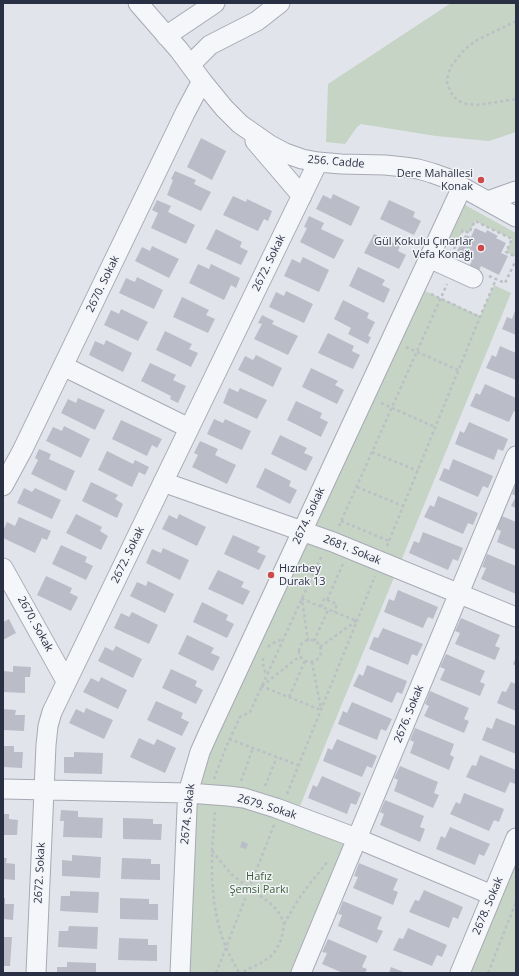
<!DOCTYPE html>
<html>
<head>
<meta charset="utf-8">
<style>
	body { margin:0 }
	#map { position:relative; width:519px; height:976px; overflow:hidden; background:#e2e4eb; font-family:"Open Sans",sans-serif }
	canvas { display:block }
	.frame { position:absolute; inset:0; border:4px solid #2a3043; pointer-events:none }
</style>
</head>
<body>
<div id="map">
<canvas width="519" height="976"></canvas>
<div class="frame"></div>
</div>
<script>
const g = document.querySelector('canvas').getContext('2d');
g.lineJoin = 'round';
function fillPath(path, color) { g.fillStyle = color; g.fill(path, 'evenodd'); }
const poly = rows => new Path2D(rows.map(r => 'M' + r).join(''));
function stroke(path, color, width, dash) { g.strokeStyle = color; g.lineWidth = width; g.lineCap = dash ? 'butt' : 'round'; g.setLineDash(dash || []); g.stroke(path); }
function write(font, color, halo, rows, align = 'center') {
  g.font = font + ' "Open Sans",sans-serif'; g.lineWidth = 3; g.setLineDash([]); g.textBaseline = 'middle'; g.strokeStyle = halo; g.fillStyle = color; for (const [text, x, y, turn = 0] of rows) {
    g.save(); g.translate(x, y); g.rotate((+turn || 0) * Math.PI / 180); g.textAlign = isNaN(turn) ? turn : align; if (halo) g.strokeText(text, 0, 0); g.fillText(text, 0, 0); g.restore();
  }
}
fillPath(poly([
	[451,3,516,3,516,132,489,141,436,136,361,124,357,127,345,144,326,142,328,84],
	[465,205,516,233,516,257,506,252,512,239,475,221,469,233,463,231,456,245,449,240],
	[494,285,511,293,401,561,315,525,425,291,480,316],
	[308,540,395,575,300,806,262,793,244,788,225,786,200,784,208,757,216,738],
	[196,803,233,805,251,810,273,817,348,846,295,973,189,973],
	[516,859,516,973,469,973]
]), '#c5d4c4');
fillPath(poly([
	[201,138,226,151,212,180,187,167],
	[175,171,196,180,194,184,211,192,201,211,167,195,173,180,171,179],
	[333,194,360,207,351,226,316,209,323,195,331,199],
	[233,196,246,202,247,199,272,211,268,221,264,219,258,231,223,215],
	[157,200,171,206,168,212,195,225,186,244,151,228,158,213,152,210],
	[389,200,415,212,413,217,421,221,414,235,380,219],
	[309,216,324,223,321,229,344,240,334,259,300,242,307,228,304,227],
	[475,228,486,233,487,230,498,236,496,238,506,243,501,253,508,256,499,275,481,266,479,271,469,266,472,261,456,253,465,235,471,237],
	[216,229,242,242,240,247,248,251,241,265,206,249],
	[374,234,400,246,398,251,406,255,399,269,364,253],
	[152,246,179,259,169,278,135,261,142,247,150,251],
	[303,257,329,270,319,292,284,276,292,259,300,263],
	[198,264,209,269,211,264,240,278,236,288,231,285,224,300,189,283],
	[358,267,385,280,382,285,390,289,384,303,349,286],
	[137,277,163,290,154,309,119,293,126,278,135,282],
	[286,291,313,304,304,323,269,307,276,292,284,296],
	[182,297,209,310,206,315,215,319,208,333,173,317],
	[343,300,369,313,367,318,375,322,368,336,371,337,368,344,348,334,351,328,334,319],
	[516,308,516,335,502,329,507,317,512,319],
	[121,309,148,322,138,341,104,325,111,310,119,314],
	[262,315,274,321,272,324,298,336,288,355,254,339,262,324,258,323],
	[165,331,192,344,189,349,198,353,191,367,156,350],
	[328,333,354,346,352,351,360,355,353,369,318,353],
	[106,340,132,353,123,372,89,355,95,341,104,345],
	[500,346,516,353,516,380,486,368,492,355,496,357],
	[256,355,282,368,273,387,238,370,245,356,253,360],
	[150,363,176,375,173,380,186,386,178,403,170,399,171,396,141,381],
	[311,368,338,381,335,385,344,390,337,404,302,387],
	[485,384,516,398,516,412,514,411,509,422,470,406,476,393,480,395],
	[229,388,238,392,240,388,267,400,257,419,223,403],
	[78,398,105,410,95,430,61,413,68,399,76,403],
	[296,401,322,413,320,418,328,422,321,437,287,420],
	[214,419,223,423,225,419,251,431,242,450,207,434],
	[121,420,162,439,157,448,152,445,147,456,112,439],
	[469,422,508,439,503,451,498,449,494,460,455,444,460,431,464,433],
	[64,426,90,439,81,458,46,441,53,427,62,431],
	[280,435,307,448,304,453,313,457,306,471,271,454],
	[200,441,218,449,215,455,236,465,227,484,192,467,198,455,194,453],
	[39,449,51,454,49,459,75,471,66,491,31,474,38,460,35,458],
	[107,451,133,464,135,460,149,467,145,475,139,472,132,487,98,470],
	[453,459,493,476,488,488,483,486,478,497,439,480,444,468,449,470],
	[265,468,291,481,289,486,297,490,290,504,256,487],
	[91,482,118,495,115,499,123,504,117,518,82,501],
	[516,484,516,508,511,506,516,496,512,494],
	[24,488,32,492,35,488,61,500,52,519,17,503],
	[438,496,478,513,473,525,468,523,463,534,424,517,430,505,434,507],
	[76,514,102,527,100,531,108,536,101,550,66,533],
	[179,514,206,527,197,546,162,529,169,515,177,519],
	[502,516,516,522,516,550,497,542,501,531,497,529],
	[19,517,51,531,47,540,42,538,35,553,3,538,3,531,7,522,15,526],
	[423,532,463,548,458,561,453,559,448,570,409,553,414,541,419,543],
	[233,535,260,547,257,552,266,556,259,570,224,554],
	[61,545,87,557,85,562,93,566,86,580,52,564],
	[163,548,189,560,180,580,146,563,152,549,161,553],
	[487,554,516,566,516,594,481,579,486,568,482,567],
	[218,570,244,582,241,587,250,591,243,605,208,589],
	[46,576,72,588,70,593,78,597,71,611,37,595],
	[148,581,174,594,165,613,130,596,137,582,146,586],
	[398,590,438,607,433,619,428,617,423,628,384,612,389,599,394,601],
	[202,602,228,615,226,620,234,624,227,638,193,622],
	[132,612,158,625,149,644,114,628,121,613,129,617],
	[461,618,500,635,495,646,500,648,495,660,455,644,460,633,455,631],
	[9,619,16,633,3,640,3,622],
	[383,628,423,644,417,656,412,654,408,665,369,649,374,637,378,638],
	[187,635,214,648,211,653,220,657,213,671,178,654],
	[116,646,142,659,133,678,98,661,105,647,113,651],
	[446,654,485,671,480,682,485,684,480,696,440,680,445,669,440,667],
	[516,657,516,666,513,664],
	[367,665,407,681,402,694,397,692,392,703,353,686,359,674,363,676],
	[13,666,31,667,30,677,25,677,25,693,3,692,3,671,13,672],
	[171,669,197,681,195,686,203,690,196,704,162,688],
	[101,677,127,690,118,709,83,692,91,678,99,682],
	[511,682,516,684,516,711,497,703,502,691,506,692],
	[430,691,469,708,464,719,469,721,464,733,424,716,429,706,425,704],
	[156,701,183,713,181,718,189,722,182,736,147,720],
	[352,702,392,719,386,731,381,729,377,740,338,724,343,711,347,713],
	[86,708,113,720,104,739,69,723,76,709,84,713],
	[3,709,16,710,15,715,25,715,24,731,3,730],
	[496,718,516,726,516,754,482,740,487,727,492,729],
	[415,728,454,744,450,755,454,757,449,770,410,753,414,742,410,740],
	[139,738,154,745,157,739,176,748,165,773,130,757],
	[337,739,377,756,372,768,367,766,362,777,323,761,328,748,332,750],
	[3,746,14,746,14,752,23,752,22,768,3,767],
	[74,752,103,753,102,774,64,773,64,757,74,757],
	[480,755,516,770,516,782,515,784,510,782,505,793,466,777,472,765,476,766],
	[400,766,438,782,434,793,439,795,433,808,394,791,398,780,394,778],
	[322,776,361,793,356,805,351,803,347,814,308,798,313,785,317,787],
	[464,793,504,809,499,822,494,820,489,831,450,814,456,802,460,804],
	[385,800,424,816,420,827,425,829,420,842,380,825,384,814,380,812],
	[61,810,78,811,78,817,103,818,102,838,63,837,64,821,60,821],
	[3,814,9,814,9,819,18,820,17,835,3,835],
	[123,818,153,819,153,824,162,824,161,840,123,839],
	[450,827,490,844,484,856,479,854,475,865,436,849,441,836,445,838],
	[242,841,248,844,246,849,240,847],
	[72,855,101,857,100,878,62,876,62,860,72,861],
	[3,858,7,858,6,863,15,864,15,880,3,879],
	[122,858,151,859,151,864,160,864,160,880,121,879],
	[359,863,398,879,393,890,398,892,393,905,353,888,358,877,354,876],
	[424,890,463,907,458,919,453,917,449,928,409,912,415,900,419,901],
	[70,891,99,892,98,913,60,911,61,896,70,896],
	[3,898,5,898,5,904,14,904,13,920,3,919],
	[120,898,149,899,149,904,158,904,158,920,120,919],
	[343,901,382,917,377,929,383,931,377,943,338,926,342,915,338,914],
	[69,926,98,927,97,949,58,947,59,931,68,931],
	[408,928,447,945,442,957,437,955,432,966,393,950,399,938,403,939],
	[3,937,12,937,10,966,3,966],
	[119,938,148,939,148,945,157,945,157,961,118,960],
	[328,939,367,956,362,967,367,969,365,973,343,973,322,964,327,953,322,952],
	[67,962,96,963,96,973,57,973,57,967,67,967],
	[391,967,406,973,389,973]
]), '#babdc8');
const minor = poly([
	[138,3,179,50,202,81,224,108,240,124,270,145,285,153,302,159,318,162,341,164,385,165,404,167,418,169,432,173,446,178,462,187,516,217],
	[166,36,215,3],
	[190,65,210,45,257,21,280,3],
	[255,141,302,196],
	[488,201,516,191],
	[429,258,473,278],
	[63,366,189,428],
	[163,482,333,542,516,617],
	[3,486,22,451,36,422,185,113,202,81],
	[3,568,66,681],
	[3,789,188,793,228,796,244,798,276,808,351,836,492,895],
	[36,973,46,745,48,726,52,712,318,162],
	[180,973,187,808,188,793,200,752,208,734,462,187],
	[301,973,516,456],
	[460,973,516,838]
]);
stroke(minor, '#a7aab5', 21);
stroke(poly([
	[516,21,504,27,477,40,465,49,452,65,448,74,447,82,450,91,454,97,459,101,467,104,478,105,516,99],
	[454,249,463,230,469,233,475,221,512,239,506,252,516,257],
	[489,276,505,283,516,260],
	[431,294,480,317],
	[406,347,458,370],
	[381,403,435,427],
	[372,452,418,471],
	[357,487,403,506],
	[341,521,389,541],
	[339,526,447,284],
	[387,546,480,317,496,279],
	[327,600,337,604,334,612],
	[321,607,324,599,327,600,343,564],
	'299 651a11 11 0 1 1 22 0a11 11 0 1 1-22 0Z',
	[308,641,302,599,357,621],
	[314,641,328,610],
	[268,647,270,645,277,641,283,639],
	[320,647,356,621],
	[263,658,263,664,266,675],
	[312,662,321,709],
	[261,686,321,710],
	[262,686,300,656],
	[289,697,305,661],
	[229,739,298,765],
	[214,779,226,747,240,717,250,712,322,555],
	[241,781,253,748],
	[265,786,277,757],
	[287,794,375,576],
	[215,812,212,851,212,876,214,902,218,923,222,937,226,948,239,973],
	[212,851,232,875,270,903,277,910,281,916,284,924,283,932,281,940,276,950,270,957,261,963,240,973],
	[284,924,298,900,308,886,328,861],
	[216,973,274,825],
	[488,973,516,902]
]), '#bcbfc6', 2.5, [3, 3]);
stroke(minor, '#f5f6f9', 19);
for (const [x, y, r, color] of [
	[481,180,4,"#cd4a4a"],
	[481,248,4,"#cd4a4a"],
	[271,575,4,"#cd4a4a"]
]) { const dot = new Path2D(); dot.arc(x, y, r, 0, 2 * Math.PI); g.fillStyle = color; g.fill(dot); stroke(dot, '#f2f4f8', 1.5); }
write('11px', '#2a3043', '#f2f4f8', [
	["256. Cadde",336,162,5],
	["2672. Sokak",269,263,-64],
	["2670. Sokak",103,284,-64],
	["2674. Sokak",309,516,-65],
	["2681. Sokak",352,550,22],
	["2672. Sokak",128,555,-64],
	["2670. Sokak",35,624,61],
	["2676. Sokak",409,714,-68],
	["2679. Sokak",267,807,17],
	["2674. Sokak",188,814,-84],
	["2672. Sokak",40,873,-87],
	["2678. Sokak",488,906,-67]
]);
write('11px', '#2a3043', '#f2f4f8', [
	["Dere Mahallesi",473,174],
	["Konak",473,187],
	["Gül Kokulu Çınarlar",473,242],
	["Vefa Konağı",473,255],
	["Hızırbey",279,569,"left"],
	["Durak 13",279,582,"left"]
], 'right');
write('11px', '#395e38', '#f2f4f8', [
	["Hafız",259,877],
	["Şemsi Parkı",259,890]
]);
</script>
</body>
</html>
